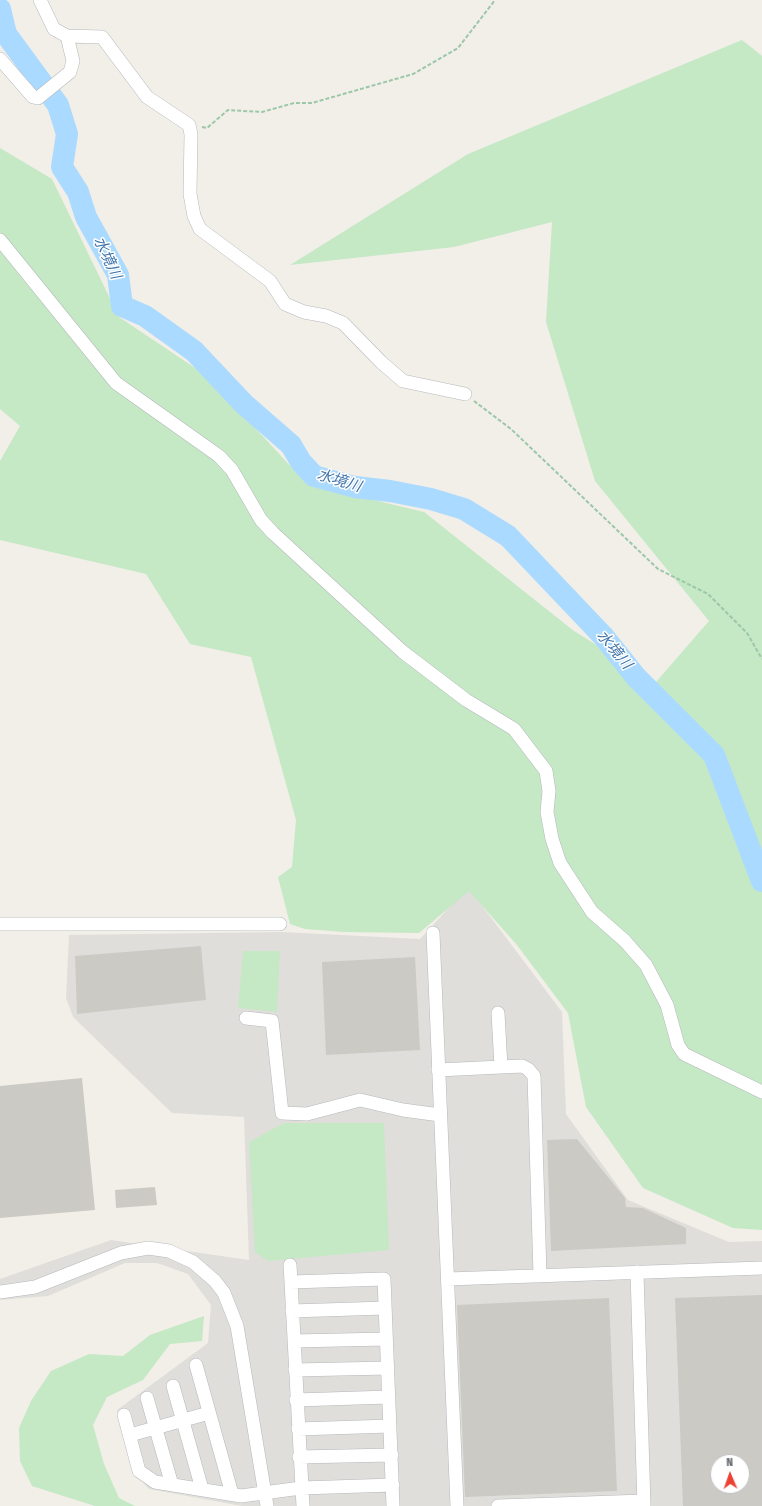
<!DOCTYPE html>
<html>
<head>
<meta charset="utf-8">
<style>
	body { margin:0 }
	#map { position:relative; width:762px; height:1506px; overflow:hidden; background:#f1efe8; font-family:"Fira Sans Condensed",sans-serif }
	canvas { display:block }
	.north { position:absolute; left:710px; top:1454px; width:40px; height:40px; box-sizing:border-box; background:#fff; border:1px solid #bfc1c3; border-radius:50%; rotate:358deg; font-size:11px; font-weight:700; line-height:16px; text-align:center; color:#5f6368 }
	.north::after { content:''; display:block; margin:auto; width:14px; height:18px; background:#ea4335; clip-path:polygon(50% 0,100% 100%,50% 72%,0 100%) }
</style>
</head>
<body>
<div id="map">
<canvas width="762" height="1506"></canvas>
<div class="north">N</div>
</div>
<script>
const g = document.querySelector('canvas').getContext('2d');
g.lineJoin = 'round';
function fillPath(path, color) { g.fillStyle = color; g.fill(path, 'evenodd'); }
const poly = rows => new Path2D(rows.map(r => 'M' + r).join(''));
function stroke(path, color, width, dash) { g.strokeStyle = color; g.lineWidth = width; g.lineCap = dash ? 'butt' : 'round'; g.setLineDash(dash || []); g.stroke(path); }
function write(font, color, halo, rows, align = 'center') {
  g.font = font + ' "Fira Sans Condensed","Noto Sans JP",sans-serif'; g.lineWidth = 3; g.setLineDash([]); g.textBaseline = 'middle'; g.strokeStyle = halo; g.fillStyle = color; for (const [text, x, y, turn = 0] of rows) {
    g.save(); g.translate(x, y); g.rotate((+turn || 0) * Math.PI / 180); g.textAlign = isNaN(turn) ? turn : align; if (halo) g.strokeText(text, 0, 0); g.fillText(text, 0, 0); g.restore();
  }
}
fillPath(poly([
	[468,887,562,1012,566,1114,628,1200,729,1242,762,1241,762,1506,242,1506,149,1489,135,1474,117,1410,208,1343,211,1305,188,1274,157,1263,125,1263,48,1296,0,1300,0,1279,111,1240,249,1260,244,1117,172,1113,73,1017,66,998,69,935,282,932,420,939],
	[718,1462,742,1462,742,1486,718,1486]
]), '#e0deda');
fillPath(poly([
	[742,40,762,56,762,1230,733,1228,643,1188,586,1107,568,1013,517,945,469,891,419,933,344,932,305,929,290,924,278,877,292,867,296,820,251,657,190,644,146,574,0,540,0,461,20,426,0,409,0,148,52,179,119,317,207,376,307,484,424,512,574,631,656,682,709,621,595,481,546,322,552,222,454,247,290,265,468,154],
	[243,951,280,951,277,1012,238,1008],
	[284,1123,384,1123,389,1250,268,1261,255,1252,249,1142],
	[204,1316,202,1341,170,1344,143,1380,107,1397,93,1425,104,1464,119,1498,135,1506,95,1506,32,1486,20,1461,19,1428,31,1401,51,1371,89,1354,123,1356,150,1335]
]), '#c5e8c5');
stroke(poly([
	[0,9,6,34,58,105,67,134,62,167,78,192,86,217,118,275,122,306,145,316,194,351,244,404,291,445,301,462,314,476,355,487,390,491,431,499,464,509,508,536,604,637,636,677,714,755,762,881]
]), '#aadaff', 22);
fillPath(poly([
	[201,946,206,1000,77,1014,75,956],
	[415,957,420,1050,326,1055,322,962],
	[82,1078,95,1210,0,1218,0,1086],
	[577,1139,625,1198,626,1207,643,1208,686,1228,686,1244,551,1251,547,1140],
	[155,1187,157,1205,116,1208,115,1190],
	[762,1295,762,1506,683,1506,675,1298],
	[718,1462,742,1462,742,1486,718,1486],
	[609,1298,617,1491,465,1497,457,1305]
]), '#cccac5');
const minor = poly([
	[40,0,54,29,67,36,102,37,147,97,189,125,191,134,190,194,194,216,200,229,270,281,285,304,304,312,326,316,343,323,381,362,403,381,465,394],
	[0,59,33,97,38,98,70,72,73,61,67,36],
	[0,240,116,383,219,456,232,470,261,520,273,533,403,652,466,700,514,729,546,771,549,791,547,812,552,839,560,863,592,912,625,941,646,965,667,1005,678,1045,684,1054,762,1092],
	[0,924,280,924],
	[433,933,457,1506],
	[498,1013,501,1067],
	[246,1018,272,1021,282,1113,307,1114,360,1100,403,1110,440,1115],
	[438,1070,522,1066,528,1069,534,1076,540,1275],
	[290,1265,291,1282],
	[637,1272,644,1506],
	[448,1279,762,1268],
	[0,1292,35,1287,121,1253,148,1248,169,1251,193,1262,215,1281,224,1293,237,1326,267,1506],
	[292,1311,385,1308],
	[294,1341,386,1339],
	[196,1365,232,1494],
	[295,1370,388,1368],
	[173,1386,202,1489],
	[147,1398,172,1485],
	[296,1400,389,1397],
	[124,1415,139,1471,155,1482,241,1496,301,1488,393,1485],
	[298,1429,390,1426],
	[130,1435,209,1413],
	[299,1457,392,1455],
	[303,1506,291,1282,384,1279,393,1506],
	[498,1506,644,1501]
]);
stroke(minor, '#b5b8bc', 14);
stroke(poly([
	[202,127,207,128,228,110,262,112,294,103,312,103,413,74,458,48,495,0],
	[474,401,511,429,658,569,708,594,747,633,762,659]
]), '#9cc7a9', 2, [4, 2]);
stroke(minor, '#fff', 13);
write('italic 15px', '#4174aa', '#fff', [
	["水境川",107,258,65],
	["水境川",339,481,17],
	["水境川",614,650,50]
]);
</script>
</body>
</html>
